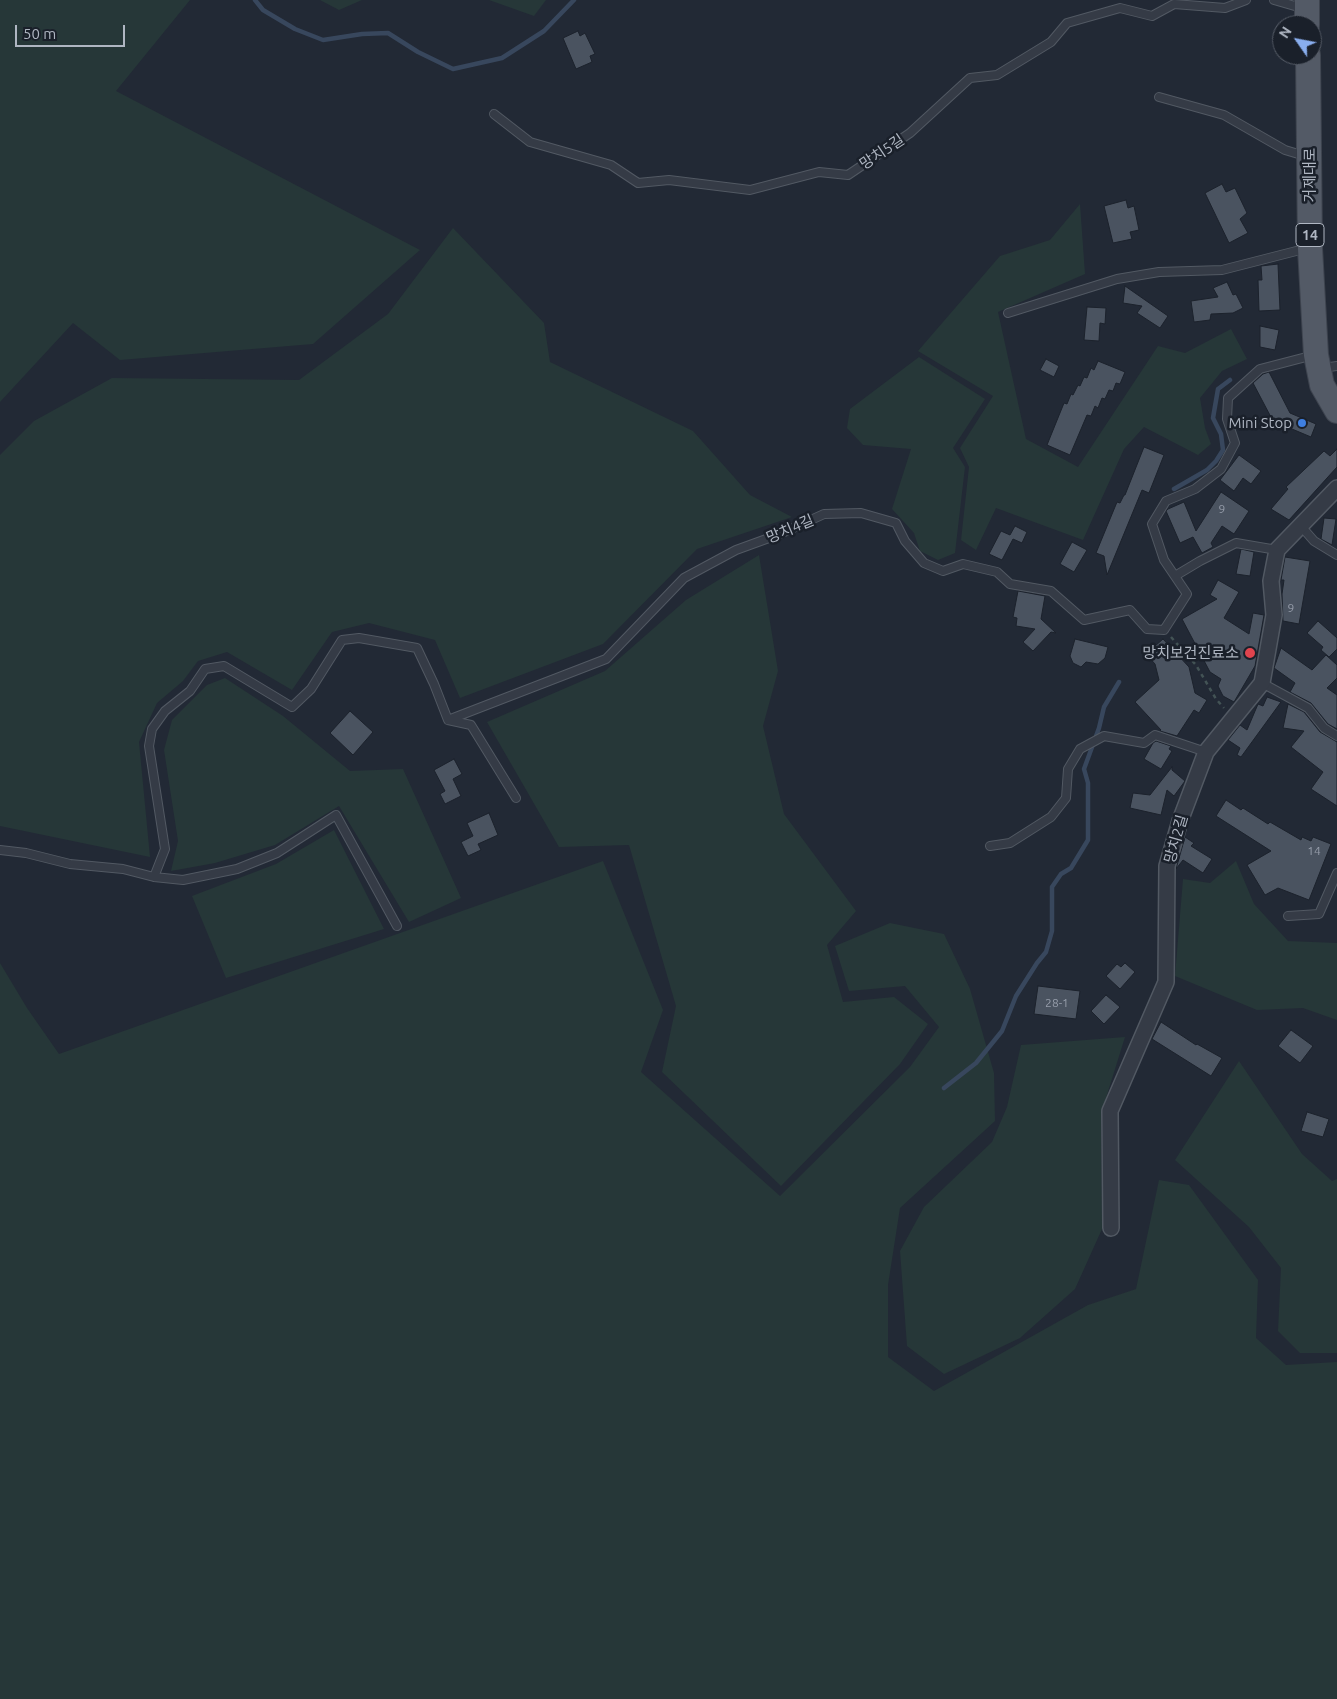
<!DOCTYPE html>
<html>
<head>
<meta charset="utf-8">
<style>
	body { margin:0 }
	#map { position:relative; width:1337px; height:1699px; overflow:hidden; background:#222935; font-family:Ubuntu,sans-serif }
	canvas { display:block }
	.north { position:absolute; left:1272px; top:15px; width:50px; height:50px; box-sizing:border-box; background:#1a202a; border:1px solid #565c67; border-radius:50%; rotate:303deg; font-size:14px; font-weight:700; line-height:20px; text-align:center; color:#afb6c2 }
	.north::after { content:''; display:block; margin:auto; width:18px; height:22px; background:#89aeee; clip-path:polygon(50% 0,100% 100%,50% 72%,0 100%) }
	.scale { position:absolute; left:15px; top:25px; width:110px; height:22px; box-sizing:border-box; border:2px solid #afb6c2; border-top:0; padding-left:6px; font-size:15px; line-height:18px; white-space:nowrap; color:#afb6c2; -webkit-text-stroke:4px #1a202a; paint-order:stroke }
</style>
</head>
<body>
<div id="map">
<canvas width="1337" height="1699"></canvas>
<div class="north">N</div>
<div class="scale">50 m</div>
</div>
<script>
const g = document.querySelector('canvas').getContext('2d');
g.lineJoin = 'round';
function fillPath(path, color) { g.fillStyle = color; g.fill(path, 'evenodd'); }
const poly = rows => new Path2D(rows.map(r => 'M' + r).join(''));
function stroke(path, color, width, dash) { g.strokeStyle = color; g.lineWidth = width; g.lineCap = dash ? 'butt' : 'round'; g.setLineDash(dash || []); g.stroke(path); }
function write(font, color, halo, rows, align = 'center') {
  g.font = font + ' Ubuntu,"Noto Sans KR",sans-serif'; g.lineWidth = 5; g.setLineDash([]); g.textBaseline = 'middle'; g.strokeStyle = halo; g.fillStyle = color; for (const [text, x, y, turn = 0] of rows) {
    g.save(); g.translate(x, y); g.rotate((+turn || 0) * Math.PI / 180); g.textAlign = isNaN(turn) ? turn : align; if (halo) g.strokeText(text, 0, 0); g.fillText(text, 0, 0); g.restore();
  }
}
fillPath(poly([
	[0,0,190,0,116,91,420,250,313,344,120,360,73,323,0,402],
	[320,0,362,0,339,10],
	[489,0,546,0,534,16],
	[1080,204,1085,274,998,312,1026,439,1078,467,1158,346,1185,353,1231,329,1247,359,1222,371,1200,398,1205,428,1211,444,1198,455,1144,427,1124,449,1083,540,996,508,976,550,961,540,969,467,960,448,993,396,918,351,1000,256,1050,240],
	[453,228,544,323,550,362,693,431,750,495,792,517,697,549,603,644,460,698,435,640,369,623,332,632,292,690,227,652,198,661,183,681,157,703,139,742,150,857,0,826,0,455,34,421,112,378,299,380,388,314],
	[919,357,985,399,953,448,965,467,955,553,938,560,920,551,914,533,892,509,911,449,863,445,847,428,850,409],
	[759,555,778,671,763,726,784,814,856,911,827,945,843,1002,894,997,928,1024,900,1064,781,1186,662,1072,676,1006,629,845,559,847,487,722,605,671,686,600],
	[225,678,283,716,350,771,403,769,461,898,409,922,339,806,275,845,215,863,171,871,178,841,164,750,172,720,207,685],
	[334,830,384,929,226,978,192,896,276,864],
	[603,861,663,1010,641,1072,780,1196,910,1067,939,1027,905,986,849,991,835,946,890,923,944,934,970,989,994,1073,995,1121,900,1208,888,1285,888,1357,934,1391,1088,1305,1136,1289,1159,1180,1189,1185,1258,1280,1256,1338,1286,1365,1337,1362,1337,1699,0,1699,0,963,27,1008,59,1054],
	[1236,861,1254,904,1288,941,1337,943,1337,1020,1303,1008,1257,1010,1175,976,1183,879,1210,883],
	[1125,1037,1101,1114,1102,1229,1075,1289,1020,1338,944,1374,907,1346,900,1251,924,1207,992,1142,1007,1107,1021,1045],
	[1239,1061,1302,1154,1332,1181,1337,1179,1337,1353,1300,1353,1278,1331,1281,1268,1249,1227,1175,1160]
]), '#263738');
stroke(poly([
	[255,0,263,10,295,29,323,40,362,34,388,33,418,52,453,69,502,58,544,31,574,0],
	[1174,489,1207,470,1216,461,1223,450,1221,434,1213,418,1218,389,1230,380],
	[944,1088,976,1063,1002,1031,1016,996,1037,963,1046,952,1052,931,1052,887,1061,874,1071,868,1088,840,1088,783,1084,769,1099,728,1104,707,1119,682]
]), '#38475d', 4.5);
const building = poly([
	[578,31,580,36,585,33,595,54,590,56,592,62,576,69,563,38,578,31],
	[1222,184,1226,192,1235,188,1247,213,1240,219,1248,233,1229,243,1205,193,1222,184],
	[1126,200,1128,208,1134,206,1139,230,1130,232,1132,239,1113,243,1104,206,1126,200],
	[1278,264,1280,310,1259,311,1258,280,1262,280,1261,266,1278,264],
	[1227,282,1233,295,1236,294,1243,308,1233,313,1211,314,1210,320,1194,322,1191,301,1218,297,1213,288,1227,282],
	[1125,286,1168,316,1160,328,1137,313,1142,306,1123,303,1125,286],
	[1087,307,1106,308,1105,324,1100,323,1099,341,1084,340,1087,307],
	[1260,326,1279,330,1275,350,1260,347,1260,326],
	[1046,359,1059,366,1054,377,1040,370,1046,359],
	[1098,361,1125,372,1120,384,1116,383,1113,391,1109,390,1105,399,1102,398,1098,408,1095,406,1091,416,1087,415,1070,455,1047,445,1064,403,1067,404,1071,394,1073,395,1078,385,1080,386,1084,377,1087,378,1091,368,1094,370,1098,361],
	[1269,372,1290,413,1316,424,1311,437,1273,421,1253,383,1263,374,1269,372],
	[1144,447,1164,455,1149,493,1142,490,1107,575,1104,556,1096,553,1117,502,1120,503,1124,495,1125,495,1144,447],
	[1337,449,1337,467,1289,520,1271,509,1288,489,1286,487,1324,451,1330,456,1337,449],
	[1239,455,1261,471,1251,484,1243,478,1234,491,1220,480,1239,455],
	[1221,492,1249,511,1234,534,1222,526,1211,543,1213,547,1202,553,1193,537,1180,543,1166,511,1168,509,1184,502,1196,531,1221,492],
	[1324,518,1336,519,1332,545,1321,539,1324,518],
	[1015,526,1027,532,1022,543,1013,539,1002,560,989,554,1001,531,1010,535,1015,526],
	[1072,542,1087,550,1074,572,1060,564,1072,542],
	[1241,549,1254,552,1250,576,1236,574,1241,549],
	[1285,557,1310,561,1299,624,1283,621,1282,594,1284,580,1281,580,1285,557],
	[1218,580,1239,592,1224,618,1249,634,1253,613,1264,615,1255,666,1234,702,1223,696,1218,686,1221,679,1210,672,1182,619,1217,599,1210,595,1218,580],
	[1018,591,1045,596,1041,619,1056,633,1051,632,1033,651,1023,642,1035,629,1016,626,1017,618,1013,617,1018,591],
	[1318,621,1337,638,1337,649,1329,657,1321,650,1323,647,1307,633,1318,621],
	[1075,639,1108,647,1105,658,1098,664,1086,662,1081,667,1073,663,1070,656,1075,639],
	[1163,639,1189,667,1195,693,1207,700,1199,713,1194,710,1177,736,1160,731,1161,730,1135,702,1159,680,1155,664,1146,654,1163,639],
	[1281,648,1312,670,1326,655,1337,665,1337,678,1327,688,1337,695,1337,729,1328,724,1311,703,1290,692,1295,683,1274,668,1281,648],
	[1267,697,1281,702,1241,757,1237,755,1240,748,1228,740,1240,725,1247,730,1258,704,1263,706,1267,697],
	[1288,704,1304,712,1320,732,1337,742,1337,806,1311,789,1323,772,1291,747,1304,731,1283,728,1288,704],
	[350,711,373,732,353,755,330,733,350,711],
	[1156,741,1171,746,1169,749,1172,751,1161,769,1144,759,1153,743,1156,741],
	[454,759,462,774,453,779,461,796,445,804,440,794,445,791,434,770,454,759],
	[1172,767,1172,770,1185,781,1174,796,1167,790,1161,815,1130,808,1133,793,1150,795,1172,767],
	[1226,800,1241,810,1243,808,1268,824,1270,822,1301,840,1302,837,1311,841,1313,837,1331,844,1309,900,1278,888,1265,895,1247,865,1271,851,1216,816,1226,800],
	[489,813,498,835,478,844,481,850,468,856,461,842,473,836,467,823,489,813],
	[1185,837,1194,843,1191,846,1212,859,1203,873,1183,860,1176,869,1185,837],
	[1125,963,1135,972,1120,989,1106,976,1117,964,1121,967,1125,963],
	[1038,986,1080,991,1076,1019,1034,1014,1038,986],
	[1106,995,1120,1007,1104,1024,1091,1011,1106,995],
	[1161,1022,1196,1045,1197,1044,1222,1058,1211,1076,1152,1039,1161,1022],
	[1291,1030,1313,1046,1300,1063,1278,1046,1291,1030],
	[1307,1112,1329,1119,1323,1137,1301,1131,1307,1112]
]);
fillPath(building, '#4a5360');
stroke(building, '#1c222c', 1);
const lane = poly([
	[1274,0,1305,9],
	[1159,97,1224,115,1285,150,1305,156],
	[494,114,530,142,611,165,638,183,669,180,750,190,819,172,848,175,910,133,970,78,997,75,1051,42,1067,23,1120,8,1152,16,1174,4,1225,8,1246,0],
	[1008,313,1117,279,1159,272,1222,270,1308,248],
	[1322,368,1337,366],
	[1300,525,1314,541,1337,555],
	[1175,576,1200,561,1236,543,1277,550],
	[1262,683,1308,708,1324,728,1337,736],
	[448,720,606,659,684,578,736,550,780,534,824,514,861,513,896,523,905,541,924,563,943,571,963,564,997,572,1010,584,1051,591,1084,620,1130,610,1147,629,1164,630,1187,594,1164,560,1152,524,1166,501,1195,489,1221,469,1235,443,1227,419,1228,398,1260,369,1314,355],
	[990,846,1010,843,1051,817,1066,798,1068,769,1080,749,1104,736,1144,743,1155,735,1206,752],
	[0,850,26,853,70,864,123,869,154,877,183,880,237,869,277,853,336,815,397,926],
	[154,877,165,849,149,746,152,729,165,711,190,691,205,669,224,666,292,707,311,689,342,640,359,638,417,648,434,684,448,720,471,725,516,798],
	[1288,916,1319,914,1337,873]
]);
const street = poly([
	[1111,1228,1110,1111,1166,982,1167,866,1180,821,1206,752,1262,683,1274,615,1271,581,1277,550,1337,488]
]);
const primary = poly([
	[1307,0,1307,25],
	[1308,55,1310,248,1316,355,1322,385,1337,411]
]);
stroke(lane, '#525963', 10);
stroke(street, '#525963', 18);
stroke(primary, '#3e444f', 26);
stroke(poly([
	[1171,637,1196,665,1216,699,1224,708]
]), '#435355', 2.5, [4, 4]);
stroke(lane, '#353b46', 8);
stroke(street, '#353b46', 15);
stroke(primary, '#535a66', 24);
for (const [x, y, r, color] of [
	[1302,423,5,"#3f7fe0"],
	[1250,653,6,"#e0444e"]
]) { const dot = new Path2D(); dot.arc(x, y, r, 0, 2 * Math.PI); g.fillStyle = color; g.fill(dot); stroke(dot, '#1a202a', 2); }
write('12px', '#969daa', null, [
	["9",1222,509],
	["9",1291,608],
	["14",1314,851],
	["28-1",1057,1003]
]);
for (const [x, y, w] of [
	[1310,235,28]
]) { const box = new Path2D(); box.roundRect(x - w / 2, y - 11.5, w, 23, 4); g.fillStyle = '#1a202a'; g.fill(box); stroke(box, '#afb6c2', 1); }
write('bold 14px', '#afb6c2', null, [
	["14",1310,235]
]);
write('15px', '#afb6c2', '#1a202a', [
	["망치5길",882,152,-34],
	["거제대로",1310,175,-90],
	["망치4길",790,529,-23],
	["망치2길",1176,839,-74]
]);
write('15px', '#afb6c2', '#1a202a', [
	["Mini Stop",1292,423],
	["망치보건진료소",1239,653]
], 'right');
</script>
</body>
</html>
